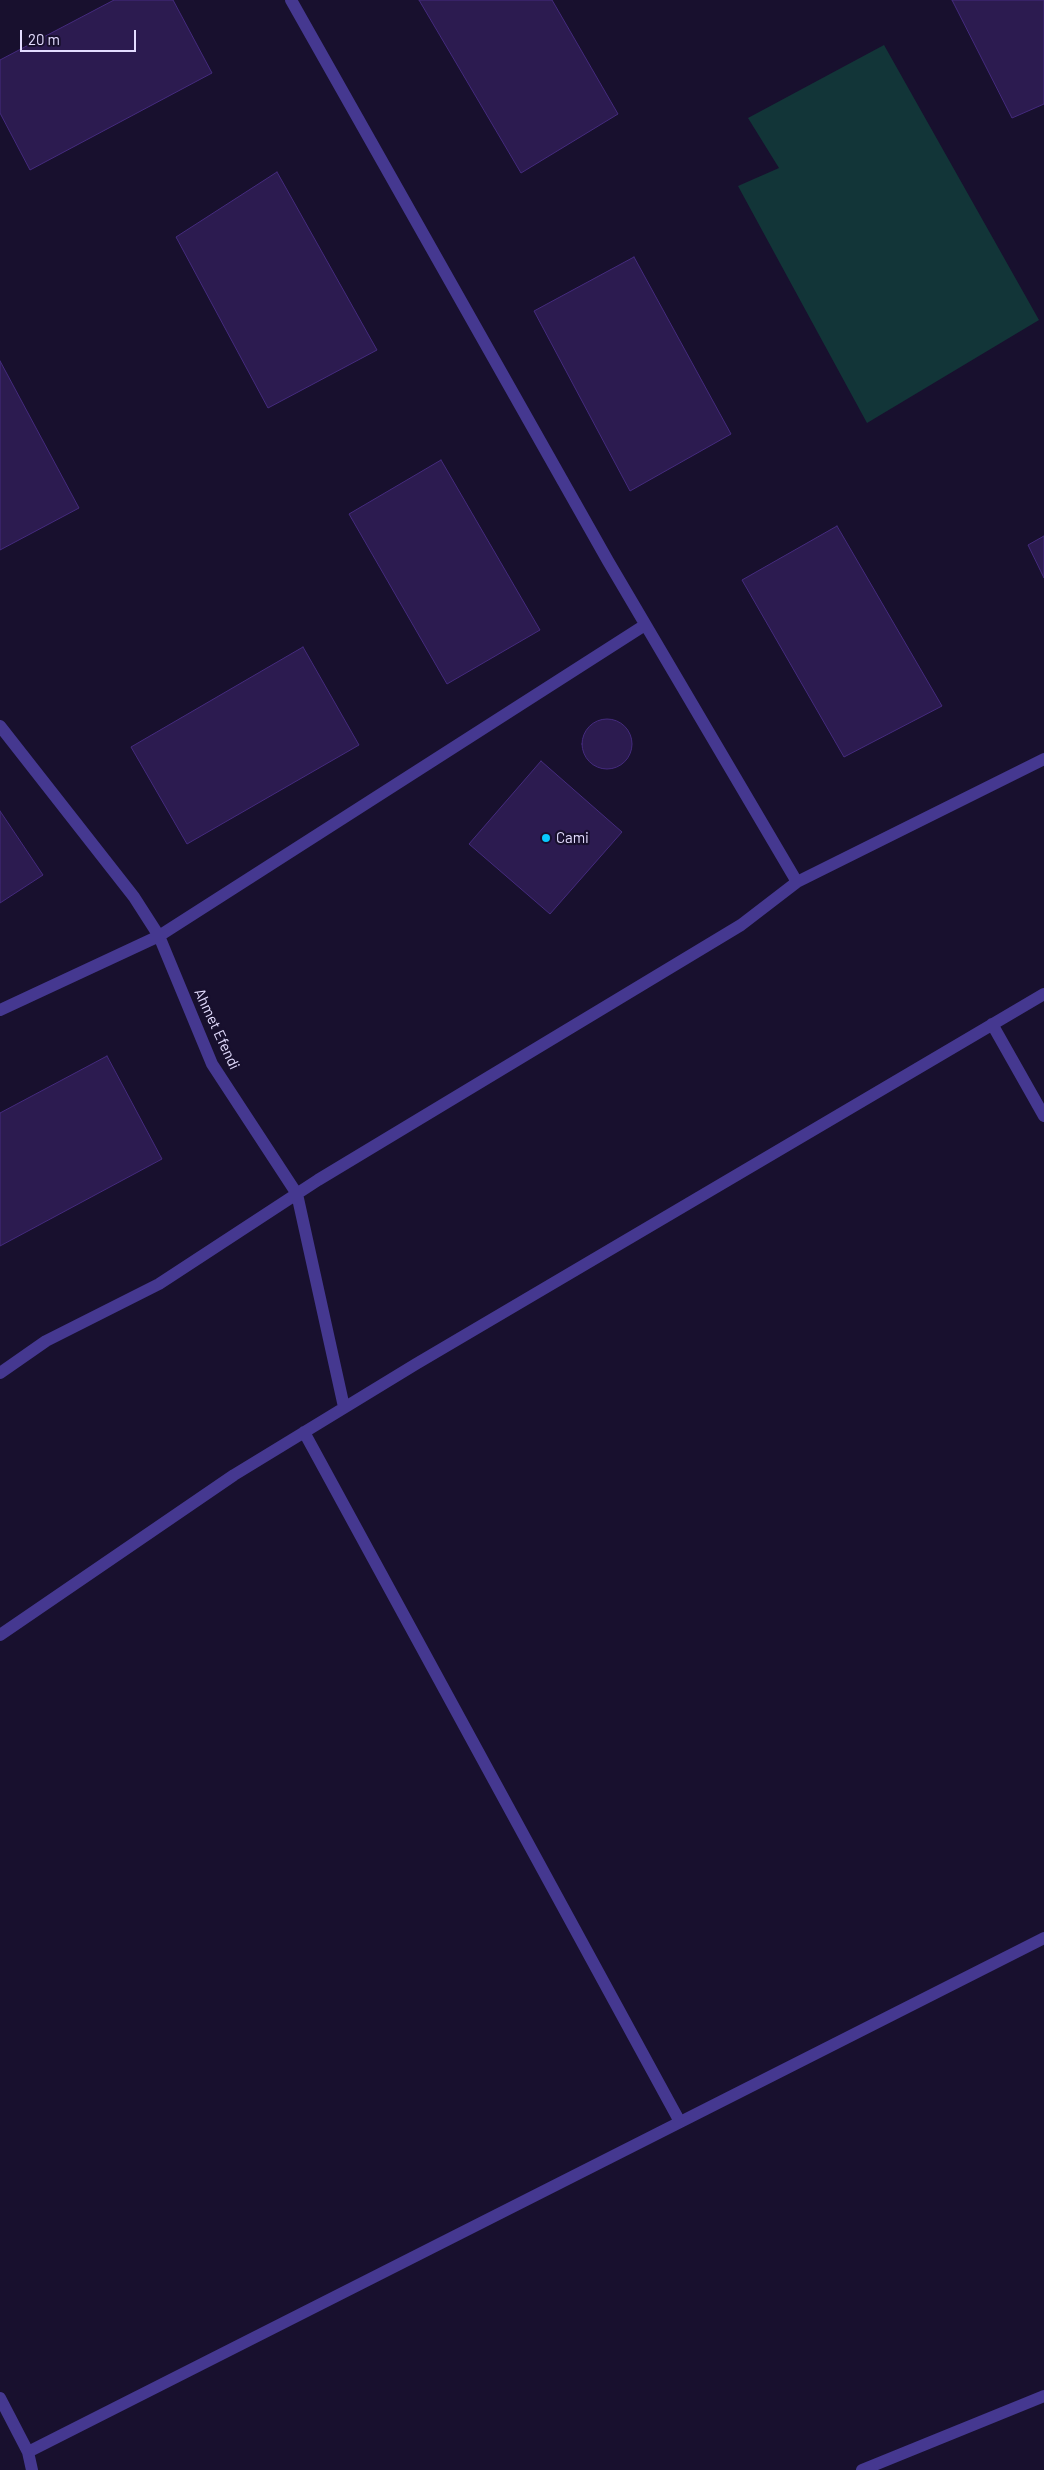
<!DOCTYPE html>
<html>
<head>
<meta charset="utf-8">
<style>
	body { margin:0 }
	#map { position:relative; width:1044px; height:2470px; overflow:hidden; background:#18102e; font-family:Barlow,sans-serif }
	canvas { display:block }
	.scale { position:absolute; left:20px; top:30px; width:116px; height:22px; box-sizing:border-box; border:2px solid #e4ddff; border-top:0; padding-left:6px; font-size:15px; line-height:18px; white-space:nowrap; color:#e4ddff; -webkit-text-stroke:4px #18102e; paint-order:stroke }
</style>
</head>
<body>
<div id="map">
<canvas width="1044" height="2470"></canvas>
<div class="scale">20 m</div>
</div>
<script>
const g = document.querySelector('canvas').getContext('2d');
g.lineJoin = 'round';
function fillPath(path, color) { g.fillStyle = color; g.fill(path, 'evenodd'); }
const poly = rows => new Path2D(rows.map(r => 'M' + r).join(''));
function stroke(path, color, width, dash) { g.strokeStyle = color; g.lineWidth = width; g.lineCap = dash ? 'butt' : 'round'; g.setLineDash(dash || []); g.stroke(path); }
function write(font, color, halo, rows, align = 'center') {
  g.font = font + ' Barlow,sans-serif'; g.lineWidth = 4.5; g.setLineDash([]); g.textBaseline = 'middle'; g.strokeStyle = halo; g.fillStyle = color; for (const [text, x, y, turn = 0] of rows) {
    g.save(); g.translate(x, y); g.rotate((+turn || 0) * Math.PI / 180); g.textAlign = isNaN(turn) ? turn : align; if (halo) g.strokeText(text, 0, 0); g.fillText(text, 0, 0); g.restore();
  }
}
fillPath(poly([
	[884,45,1039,320,867,423,738,186,779,168,748,118]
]), '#123538');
const building = poly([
	[114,0,173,0,212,73,30,170,0,113,0,60,114,0],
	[419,0,552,0,618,114,521,173,419,0],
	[952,0,1044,0,1044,104,1012,118,952,0],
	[277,172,377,350,268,408,176,237,277,172],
	[634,257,731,434,630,491,534,311,634,257],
	[0,361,79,508,0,550,0,361],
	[441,460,540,630,447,684,349,514,441,460],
	[837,526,942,706,844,757,742,580,837,526],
	[1044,536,1044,578,1028,545,1044,536],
	[303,647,359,745,187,844,131,747,303,647],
	'582 744a25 25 0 1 1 50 0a25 25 0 1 1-50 0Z',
	[541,761,622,832,550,914,469,844,541,761],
	[0,811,43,875,0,903,0,811],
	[107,1056,162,1159,0,1246,0,1113,107,1056]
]);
fillPath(building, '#2c1b50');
stroke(building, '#452b7e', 1);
stroke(poly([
	[291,0,608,561,797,882],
	[0,726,134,897,159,936,212,1064,297,1194,344,1407],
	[0,1010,159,936,645,625],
	[992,1024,1044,1116],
	[0,1373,46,1341,159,1284,318,1180,741,925,797,882,1044,759],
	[304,1432,680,2122],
	[0,1635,234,1475,416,1364,1044,994],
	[0,2398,28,2452,32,2470],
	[28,2452,1044,1938],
	[862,2470,1044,2396]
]), '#453890', 12);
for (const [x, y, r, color] of [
	[546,838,5,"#09caff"]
]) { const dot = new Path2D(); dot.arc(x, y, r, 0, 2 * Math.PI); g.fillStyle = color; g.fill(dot); stroke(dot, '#18102e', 2); }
write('15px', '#e4ddff', '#18102e', [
	["Cami",556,838]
], 'left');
write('15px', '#e4ddff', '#18102e', [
	["Ahmet Efendi",217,1029,65]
]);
</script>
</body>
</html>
